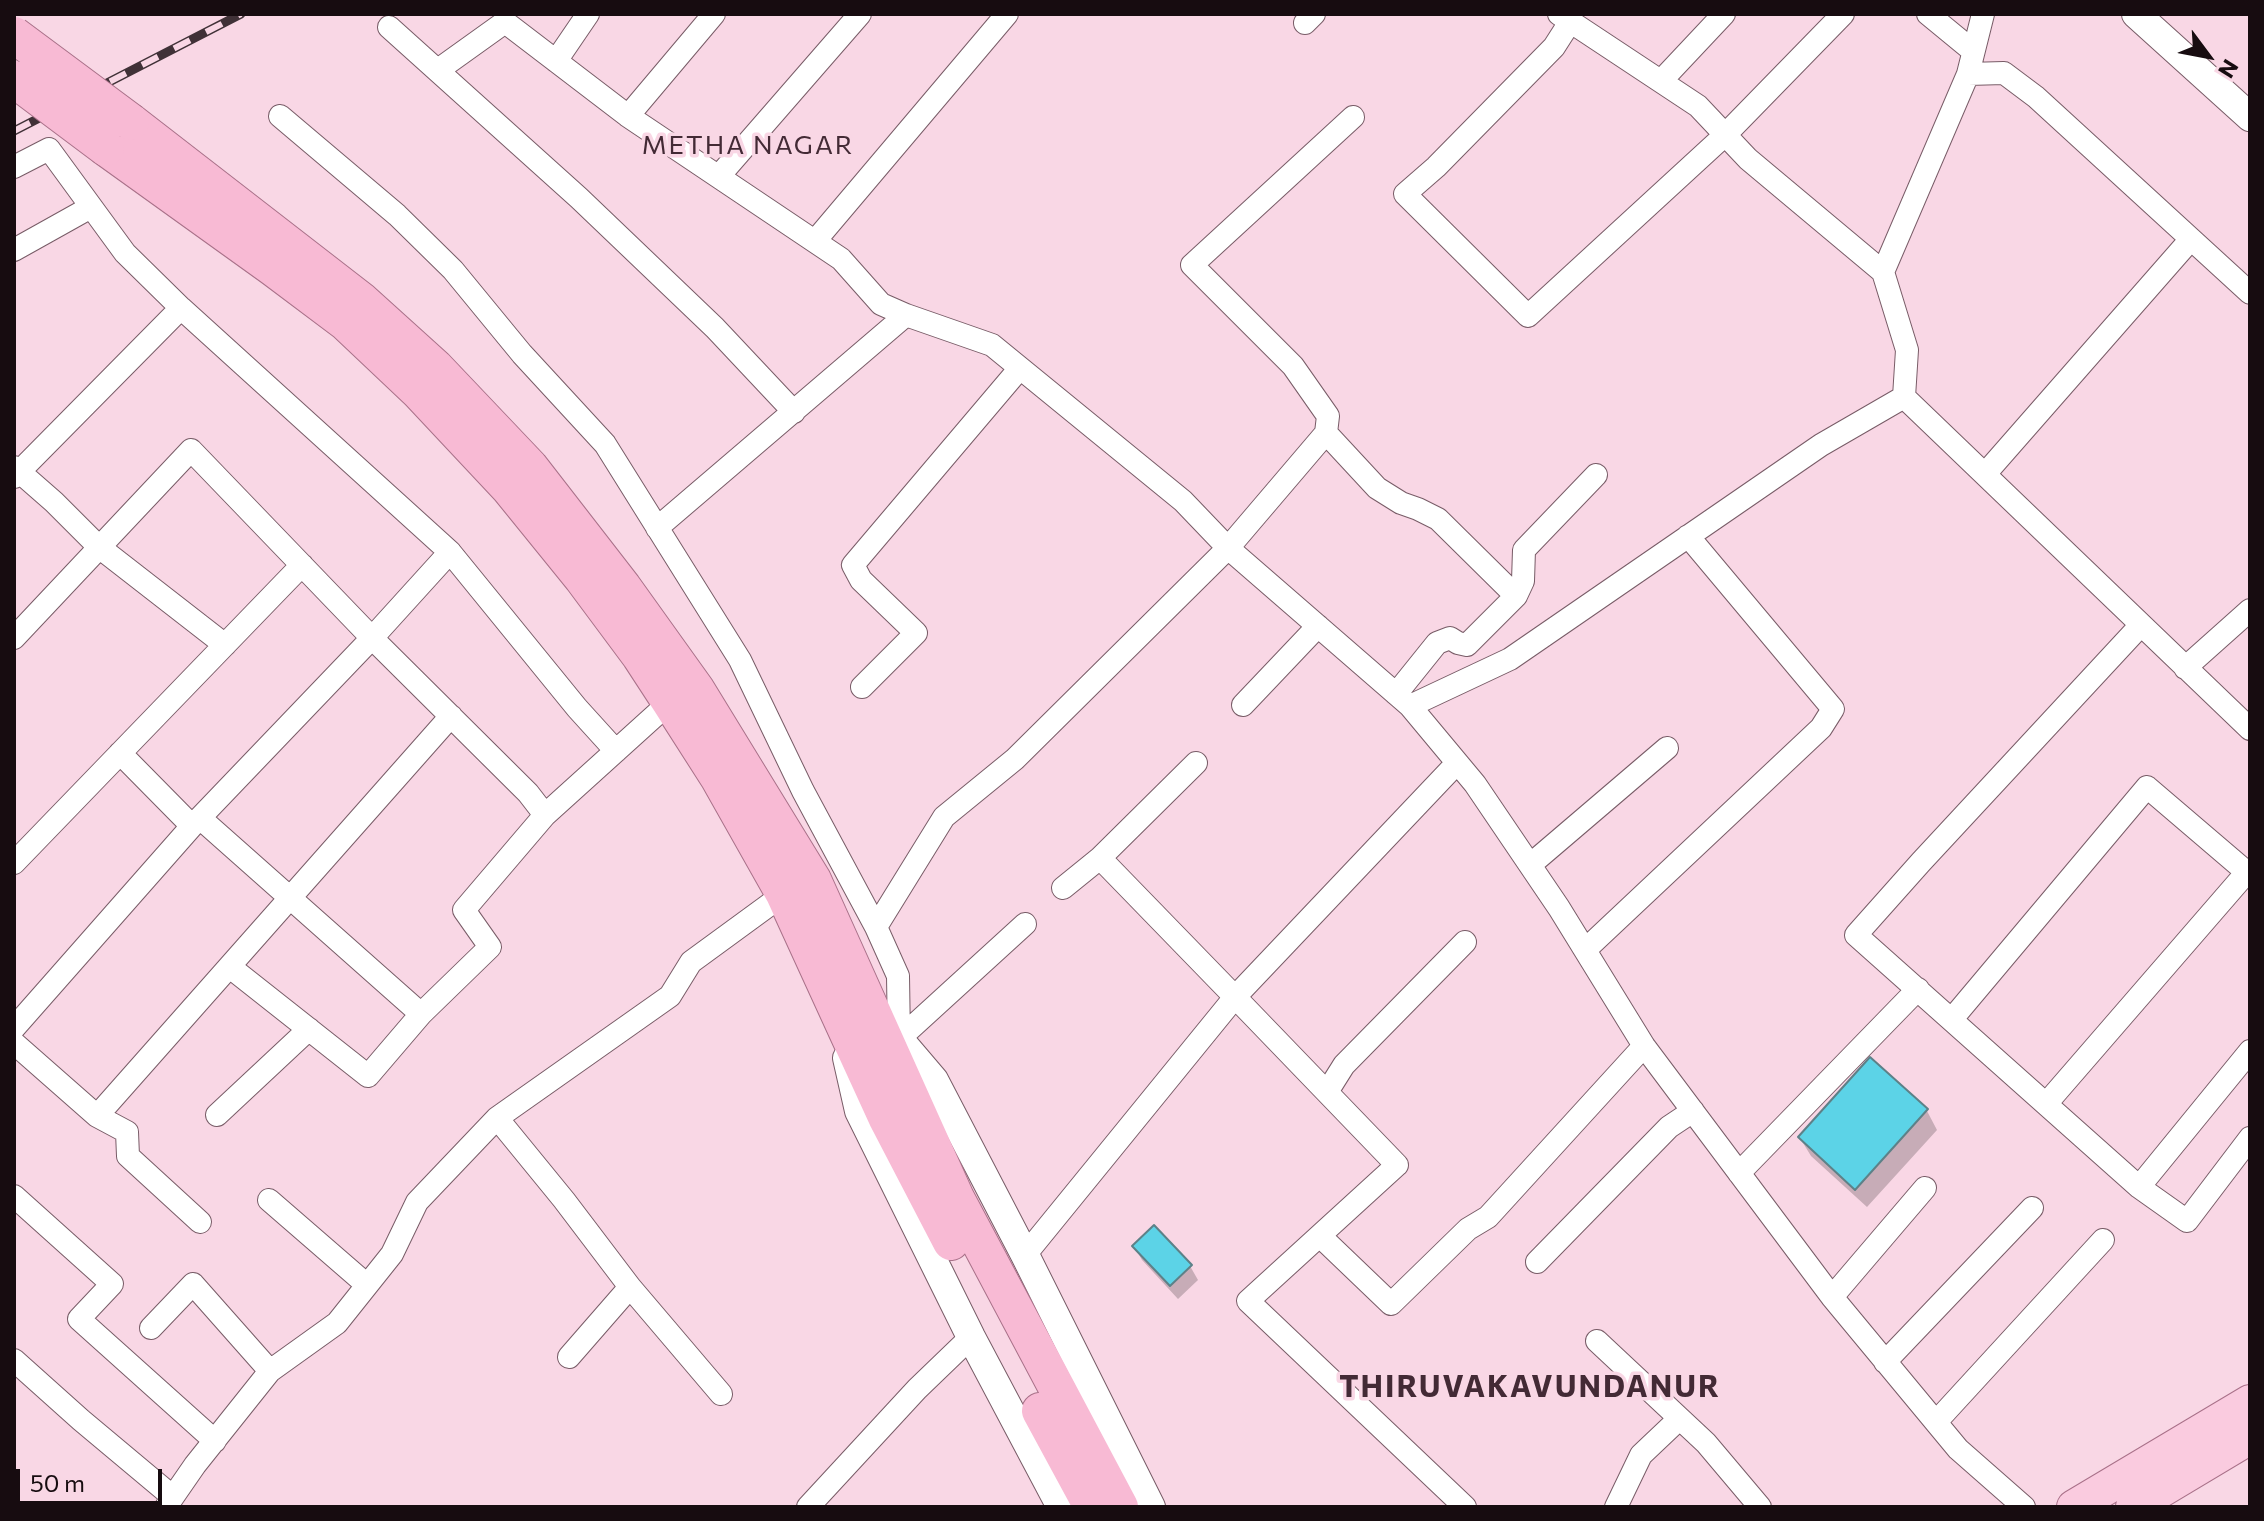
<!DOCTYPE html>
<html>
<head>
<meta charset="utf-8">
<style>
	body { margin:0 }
	#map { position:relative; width:2264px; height:1521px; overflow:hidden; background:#f9d7e5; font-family:Commissioner,sans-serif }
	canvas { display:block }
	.frame { position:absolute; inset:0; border:16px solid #170c10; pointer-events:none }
	.north { position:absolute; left:2168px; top:16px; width:80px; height:80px; -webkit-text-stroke:6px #f9d7e5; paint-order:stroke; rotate:122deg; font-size:22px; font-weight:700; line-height:32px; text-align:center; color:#170c10 }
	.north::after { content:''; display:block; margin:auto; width:28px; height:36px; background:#170c10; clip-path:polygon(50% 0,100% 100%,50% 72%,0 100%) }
	.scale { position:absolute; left:16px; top:1469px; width:146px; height:36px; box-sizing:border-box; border:4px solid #170c10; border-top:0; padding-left:10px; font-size:24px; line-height:28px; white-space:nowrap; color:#170c10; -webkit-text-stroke:6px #f9d7e5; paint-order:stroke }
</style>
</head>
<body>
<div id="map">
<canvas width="2264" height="1521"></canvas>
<div class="frame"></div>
<div class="north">N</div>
<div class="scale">50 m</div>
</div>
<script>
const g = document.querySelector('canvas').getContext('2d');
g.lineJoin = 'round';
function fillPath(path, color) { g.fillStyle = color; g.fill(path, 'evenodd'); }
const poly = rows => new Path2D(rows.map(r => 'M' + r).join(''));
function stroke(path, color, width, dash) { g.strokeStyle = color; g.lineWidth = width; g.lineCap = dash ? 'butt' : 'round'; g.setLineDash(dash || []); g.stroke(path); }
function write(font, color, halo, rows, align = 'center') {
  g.font = font + ' Commissioner,sans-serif'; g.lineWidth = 7; g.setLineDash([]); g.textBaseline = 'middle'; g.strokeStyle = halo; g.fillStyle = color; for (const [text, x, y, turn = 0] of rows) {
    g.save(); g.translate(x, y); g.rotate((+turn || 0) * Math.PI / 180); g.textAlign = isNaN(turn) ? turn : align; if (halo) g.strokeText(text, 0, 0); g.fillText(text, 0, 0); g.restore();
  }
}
fillPath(poly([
	[1871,1060,1927,1111,1937,1130,1867,1207,1811,1156,1800,1138],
	[1134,1246,1190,1266,1198,1280,1178,1299,1142,1260]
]), '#0003');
const building = poly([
	[1870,1057,1928,1109,1855,1190,1798,1137,1870,1057],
	[1154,1225,1192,1265,1170,1286,1132,1246,1154,1225]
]);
fillPath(building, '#5cd3e7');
stroke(building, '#5d8188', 2);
const minor = poly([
	[714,14,628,116,841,259,881,304,906,315],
	[1559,14,1698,106,1748,159,1883,272],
	[1928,14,1973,51],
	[1983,14,1968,74,1883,272,1907,350,1904,397,2250,729],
	[1570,22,1554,47,1436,167,1405,194,1528,316,1725,135,1843,14],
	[1305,23,1314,14],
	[389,27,579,198,715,328,794,412],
	[556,61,588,14],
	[438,70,505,22,628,116],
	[1968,74,2004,73,2036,97,2250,293],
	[1661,81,1724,14],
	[280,116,397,215,453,270,522,354,605,444,740,660,803,791,876,927,898,976,899,1039],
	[14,167,49,149,125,253,181,308,450,552,577,708,616,751],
	[719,176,860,14],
	[815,241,1007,14],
	[14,250,91,207],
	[1326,433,1377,488,1401,503,1418,509,1438,519,1516,596,1467,645,1458,643,1450,638,1437,643,1396,694],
	[14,467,54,502,99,547,225,645],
	[1985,474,2191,239],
	[14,477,181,308],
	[657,528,906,315,992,345,1183,501,1228,548,1410,706,1475,784,1559,908,1644,1046,1832,1297,1958,1449,2024,1507],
	[1516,596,1523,581,1524,550,1596,475],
	[2140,626,1921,862,1856,935,2139,1187,2187,1221,2250,1138],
	[14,638,191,450,372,638,528,793,545,815,464,910,490,947,421,1014,200,818],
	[2185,668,2250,610],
	[862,687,916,633,861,580,853,565,1020,368],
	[1243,705,1318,626],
	[1410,706,1510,659,1821,445,1904,397],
	[120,753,192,826],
	[545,815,670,702],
	[1100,858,1235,997,1457,763],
	[14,863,302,565],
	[1530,865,1667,748],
	[1063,888,1100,858,1196,763],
	[876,927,944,817,1015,759,1228,548,1326,433,1328,416,1293,366,1192,265,1353,117],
	[1585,950,1821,728,1833,709,1688,536],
	[230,967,368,1076,421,1014],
	[1952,1019,2147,787,2250,875],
	[14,1028,192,826,372,638,450,552],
	[899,1039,1025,924],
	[14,1043,97,1116,451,716],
	[1327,1092,1344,1065,1465,942],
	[2046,1104,2247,872],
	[217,1115,309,1029],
	[97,1116,127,1132,128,1156,200,1222],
	[497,1118,564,1200,630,1287,721,1394],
	[1739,1173,1918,989],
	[2139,1187,2250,1051],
	[14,1196,112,1284,79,1319,215,1441],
	[269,1200,367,1285],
	[1320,1236,1391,1304,1468,1229,1488,1217,1644,1046],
	[1025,1255,1235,997,1397,1165,1248,1301,1465,1507],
	[1537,1262,1669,1127,1693,1111],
	[1832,1297,1925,1188],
	[151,1328,193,1284,270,1371],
	[1597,1341,1706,1443,1760,1507],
	[569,1357,630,1287],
	[14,1360,81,1420,173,1497],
	[1885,1362,2032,1208],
	[1936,1422,2103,1240],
	[166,1507,195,1465,270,1371,337,1323,392,1254,417,1202,497,1118,670,996,691,962,784,894],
	[808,1507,917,1389,971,1337],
	[1616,1507,1641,1455,1679,1419]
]);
const tertiary = poly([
	[2136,14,2250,117],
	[888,1026,934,1080,1025,1255,1151,1507],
	[847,1058,859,1111,971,1337,1061,1507]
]);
const primary = poly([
	[2074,1507,2250,1402],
	[2133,1507,2250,1437]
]);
const trunk = poly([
	[131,122,362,301,435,367,530,467,623,587,696,689,813,880,956,1198,1120,1507],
	[106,148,273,268,345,322,419,392,509,488,582,578,640,656,670,702,718,777,784,894,887,1119,951,1242],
	[1040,1411,1092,1507]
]);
stroke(minor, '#785c67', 24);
stroke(tertiary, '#785c67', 30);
stroke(primary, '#a97189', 36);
stroke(trunk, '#a97189', 38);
stroke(minor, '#fff', 22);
stroke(tertiary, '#fff', 28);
stroke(primary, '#facbdf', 34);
stroke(trunk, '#f8bad4', 36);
const rail = poly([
	[14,131,241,14]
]);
stroke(rail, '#403137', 9);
stroke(rail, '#f9d7e5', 6, [18]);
const trunkBridge = poly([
	[14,35,131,122],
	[14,79,106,148]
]);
stroke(trunkBridge, '#a97189', 38, []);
stroke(trunkBridge, '#f8bad4', 36);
g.letterSpacing = '2px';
write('26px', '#432a35', '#f9d7e5', [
	["METHA NAGAR",748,145]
]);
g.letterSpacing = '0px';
g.letterSpacing = '2px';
write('bold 30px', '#432a35', '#f9d7e5', [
	["THIRUVAKAVUNDANUR",1530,1387]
]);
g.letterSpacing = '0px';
</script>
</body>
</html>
